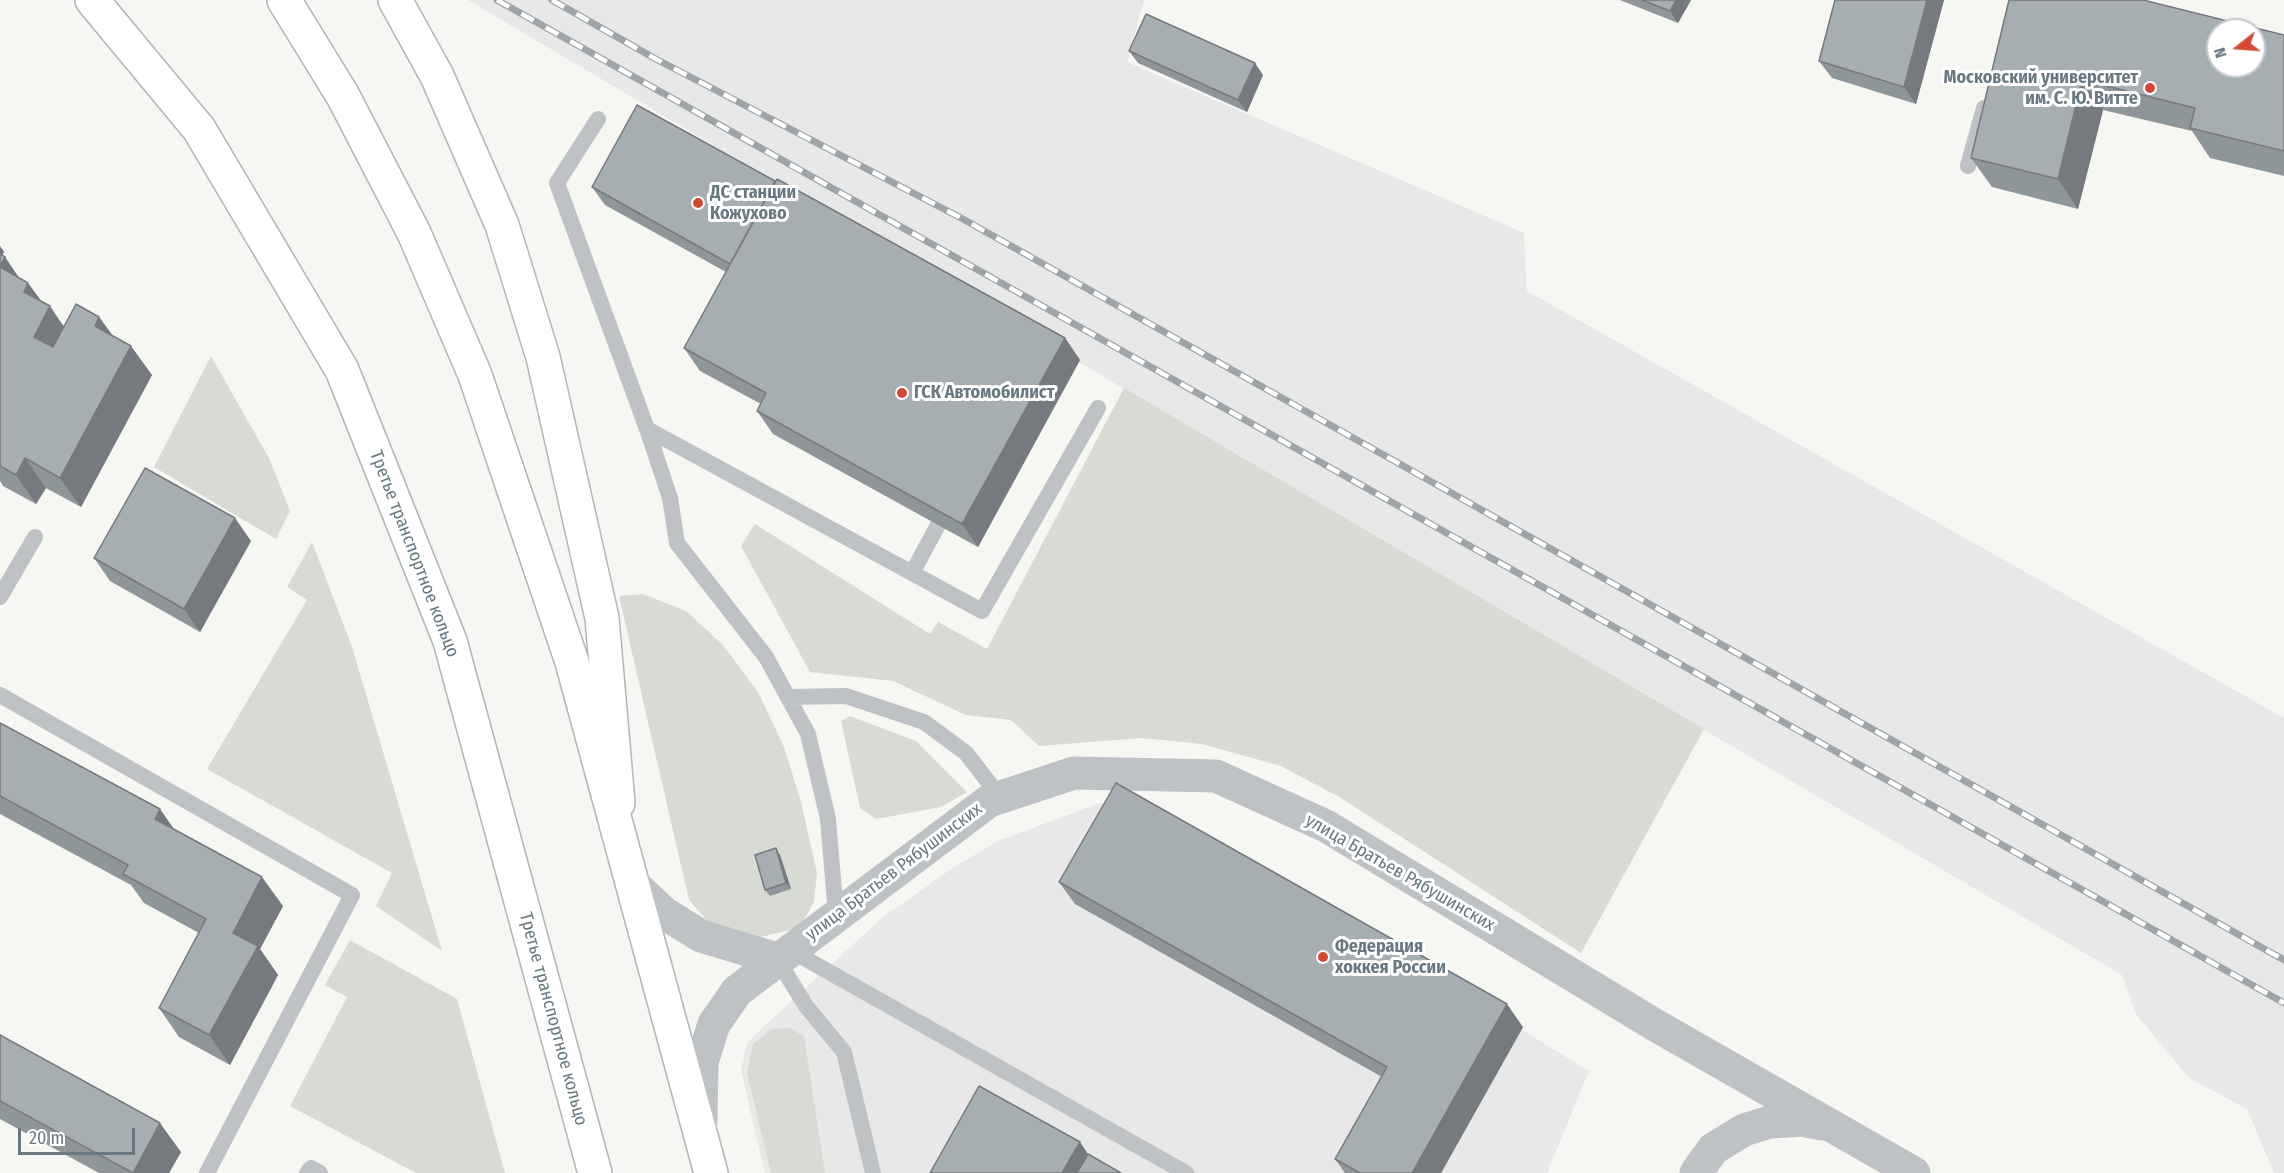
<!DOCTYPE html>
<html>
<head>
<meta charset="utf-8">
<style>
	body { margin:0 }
	#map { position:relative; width:2284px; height:1173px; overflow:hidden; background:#f6f6f3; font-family:"Fira Sans Condensed",sans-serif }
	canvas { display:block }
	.north { position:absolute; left:2206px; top:18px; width:60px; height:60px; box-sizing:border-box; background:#fff; border:2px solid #c3c9cd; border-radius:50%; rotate:253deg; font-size:16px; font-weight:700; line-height:24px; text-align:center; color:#687982 }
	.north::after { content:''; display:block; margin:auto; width:21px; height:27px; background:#d34936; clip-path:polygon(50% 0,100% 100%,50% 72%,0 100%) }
	.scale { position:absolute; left:18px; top:1128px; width:117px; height:27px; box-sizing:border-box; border:3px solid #687982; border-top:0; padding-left:8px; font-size:18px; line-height:21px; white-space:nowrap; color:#687982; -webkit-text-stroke:4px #fff; paint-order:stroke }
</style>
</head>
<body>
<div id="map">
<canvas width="2284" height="1173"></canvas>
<div class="north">N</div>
<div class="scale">20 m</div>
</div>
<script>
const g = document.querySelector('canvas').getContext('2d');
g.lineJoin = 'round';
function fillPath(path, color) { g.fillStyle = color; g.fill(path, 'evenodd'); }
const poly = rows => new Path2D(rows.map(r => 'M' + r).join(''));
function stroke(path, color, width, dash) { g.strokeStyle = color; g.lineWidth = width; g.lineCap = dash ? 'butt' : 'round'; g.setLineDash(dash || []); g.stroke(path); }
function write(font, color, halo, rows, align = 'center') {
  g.font = font + ' "Fira Sans Condensed",sans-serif'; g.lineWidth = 6; g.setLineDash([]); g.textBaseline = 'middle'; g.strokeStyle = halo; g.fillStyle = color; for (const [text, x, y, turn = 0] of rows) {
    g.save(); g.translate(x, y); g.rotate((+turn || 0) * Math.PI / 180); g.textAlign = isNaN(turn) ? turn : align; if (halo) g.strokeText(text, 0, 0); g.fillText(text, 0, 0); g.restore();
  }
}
fillPath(poly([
	[468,0,1144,0,1127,62,1524,233,1527,291,2284,718,2284,1173,2274,1173,2247,1109,2189,1078,2136,1014,2122,975,1234,454],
	[1133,798,1283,883,1589,1071,1547,1173,765,1173,741,1071,747,1043,762,1028,883,917,951,869,998,841,1097,804]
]), '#e7e8e7');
fillPath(poly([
	[211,356,270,460,290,511,276,539,154,467],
	[1124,388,1704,729,1581,953,1341,798,1281,766,1202,744,1142,738,1039,746,1011,720,966,715,893,681,810,672,741,546,755,524,930,634,938,622,987,649],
	[312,542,352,647,442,951,376,906,392,873,207,769,307,600,287,587],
	[643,594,686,611,723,645,758,692,784,747,801,802,817,873,814,902,799,928,752,939,712,926,689,900,619,596],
	[850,716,916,741,967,792,941,807,876,819,860,808,841,721],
	[350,940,457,999,505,1173,416,1173,290,1106,347,997,325,985],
	[789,1028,804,1036,825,1173,771,1173,747,1073,753,1044,772,1029]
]), '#d7dbd3');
const secondary = poly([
	[395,0,437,76,502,225,543,357,602,618,618,803]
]);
const primary = poly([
	[92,0,199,129,342,370,450,641,595,1173],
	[284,0,343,96,414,233,475,375,572,662,711,1173]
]);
stroke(secondary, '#b0b6ba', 36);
stroke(primary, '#afb5b8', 36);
stroke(poly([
	[598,119,557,183,647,429,670,498,677,543,766,657,808,734,828,819,836,915],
	[1968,166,1984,108],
	[647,429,982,611,1098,408],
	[912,573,938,525],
	[0,597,35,537],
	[0,695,352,895,207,1173],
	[788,697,846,696,924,722,966,753,1000,797],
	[790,950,1186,1173],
	[777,959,806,1006,844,1052,873,1173],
	[307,1173,311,1168,320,1173]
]), '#bec2c5', 16);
stroke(poly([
	[634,885,664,913,701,936,777,959],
	[701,1121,702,1062,714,1024,737,991,989,801,1074,773,1216,776,1326,826,1655,1025,1914,1173],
	[1696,1173,1713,1149,1744,1130,1770,1122,1802,1120,1822,1124]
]), '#bec2c5', 33);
stroke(secondary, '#fff', 33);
stroke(primary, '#fff', 33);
const rail = poly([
	[497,0,2284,1003],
	[552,0,654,58,963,219,2284,960]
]);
stroke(rail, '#9ea5a9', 7);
stroke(rail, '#fff', 4.5, [14]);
fillPath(poly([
	[1620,0,1691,0,1678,23],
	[1944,0,1916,104,1832,78,1819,61],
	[2009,0,2284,35,2284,176,2210,158,2192,131,2103,110,2078,209,1992,187,1971,158],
	[1129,51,1263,75,1247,112,1138,63],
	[775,182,1065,338,1080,360,978,547,773,434,757,411,761,404,700,371,684,348,726,272,605,205,592,187],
	[0,246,4,252,2,256,5,257,19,278,64,326,99,317,113,336,152,375,81,507,46,488,36,504,3,486,0,481],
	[251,541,200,632,110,581,94,558],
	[0,723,174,829,283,906,260,949,278,975,230,1065,179,1037,159,1008,199,933,144,903,131,885,0,814],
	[780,855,791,889,770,896,765,890],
	[1059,882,1523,1027,1441,1173,1345,1173,1335,1159,1382,1077,1075,904],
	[0,1035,181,1152,169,1173,99,1173,0,1119]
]), '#8f9699');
fillPath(poly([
	[1676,0,1691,0,1678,23,1670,11],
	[1927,0,1944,0,1916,104,1904,87],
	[1255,63,1263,75,1247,112,1238,100],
	[2082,80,2103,110,2078,209,2058,179],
	[0,246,4,252,0,259],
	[5,257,25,287,0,268],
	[28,283,48,310,50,306,70,336,55,366,34,337,24,292],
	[99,317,120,346,95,326],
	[1065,338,1080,360,978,547,962,524],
	[131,346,152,375,81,507,60,478],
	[25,458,46,488,36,504,16,475],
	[235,518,251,541,200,632,184,609],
	[160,809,181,839,155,819],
	[776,848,780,855,791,889,786,883],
	[262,877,283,906,260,949,278,975,230,1065,209,1035,233,933],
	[1507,1004,1523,1027,1441,1173,1412,1173],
	[160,1123,181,1152,169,1173,133,1173],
	[1080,1142,1092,1160,1085,1173,1062,1173]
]), '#747a7d');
const building = poly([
	[1642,0,1676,0,1670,11,1642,0],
	[1835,0,1927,0,1904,87,1819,61,1835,0],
	[2009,0,2143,0,2284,35,2284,151,2190,128,2195,108,2082,80,2058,179,1971,158,2009,0],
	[2218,30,2254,30,2254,66,2218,66,2218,30],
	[1146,14,1255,63,1238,100,1129,51,1146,14],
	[637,105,775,181,730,264,592,187,637,105],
	[777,179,1065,338,962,524,757,411,766,393,684,348,777,179],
	[0,254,5,257,0,267,0,254],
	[0,267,28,283,24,292,50,306,34,337,53,347,76,304,99,317,95,326,131,346,60,478,25,458,16,475,0,466,0,267],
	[145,468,235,518,184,609,94,558,145,468],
	[0,723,160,809,155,819,262,877,233,933,258,946,209,1035,159,1008,206,919,123,874,128,865,0,796,0,723],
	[1116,783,1507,1004,1412,1173,1360,1173,1335,1159,1387,1067,1059,882,1116,783],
	[776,848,786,883,765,890,755,855,776,848],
	[0,1035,160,1123,133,1173,0,1101,0,1035],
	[979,1086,1080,1142,1062,1173,930,1173,979,1086],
	[1088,1154,1121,1173,1077,1173,1088,1154]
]);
fillPath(building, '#a6aeb2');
stroke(building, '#747a7d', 1.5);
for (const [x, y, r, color] of [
	[2150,88,6,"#d34936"],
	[698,203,6,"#d34936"],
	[902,393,6,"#d34936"],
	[1323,957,6,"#d34936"]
]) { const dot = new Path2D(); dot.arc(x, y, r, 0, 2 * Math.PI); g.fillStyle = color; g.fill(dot); stroke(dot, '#fff', 2); }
write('bold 18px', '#687982', '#fff', [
	["Московский университет",2138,78,"right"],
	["им. С. Ю. Витте",2138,99,"right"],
	["ДС станции",710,193],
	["Кожухово",710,214],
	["ГСК Автомобилист",914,393],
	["Федерация",1335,947],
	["хоккея России",1335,968]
], 'left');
write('18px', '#687982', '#fff', [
	["Третье транспортное кольцо",414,554,69],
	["улица Братьев Рябушинских",894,872,-37],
	["улица Братьев Рябушинских",1400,873,30],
	["Третье транспортное кольцо",553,1019,75]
]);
</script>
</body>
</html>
